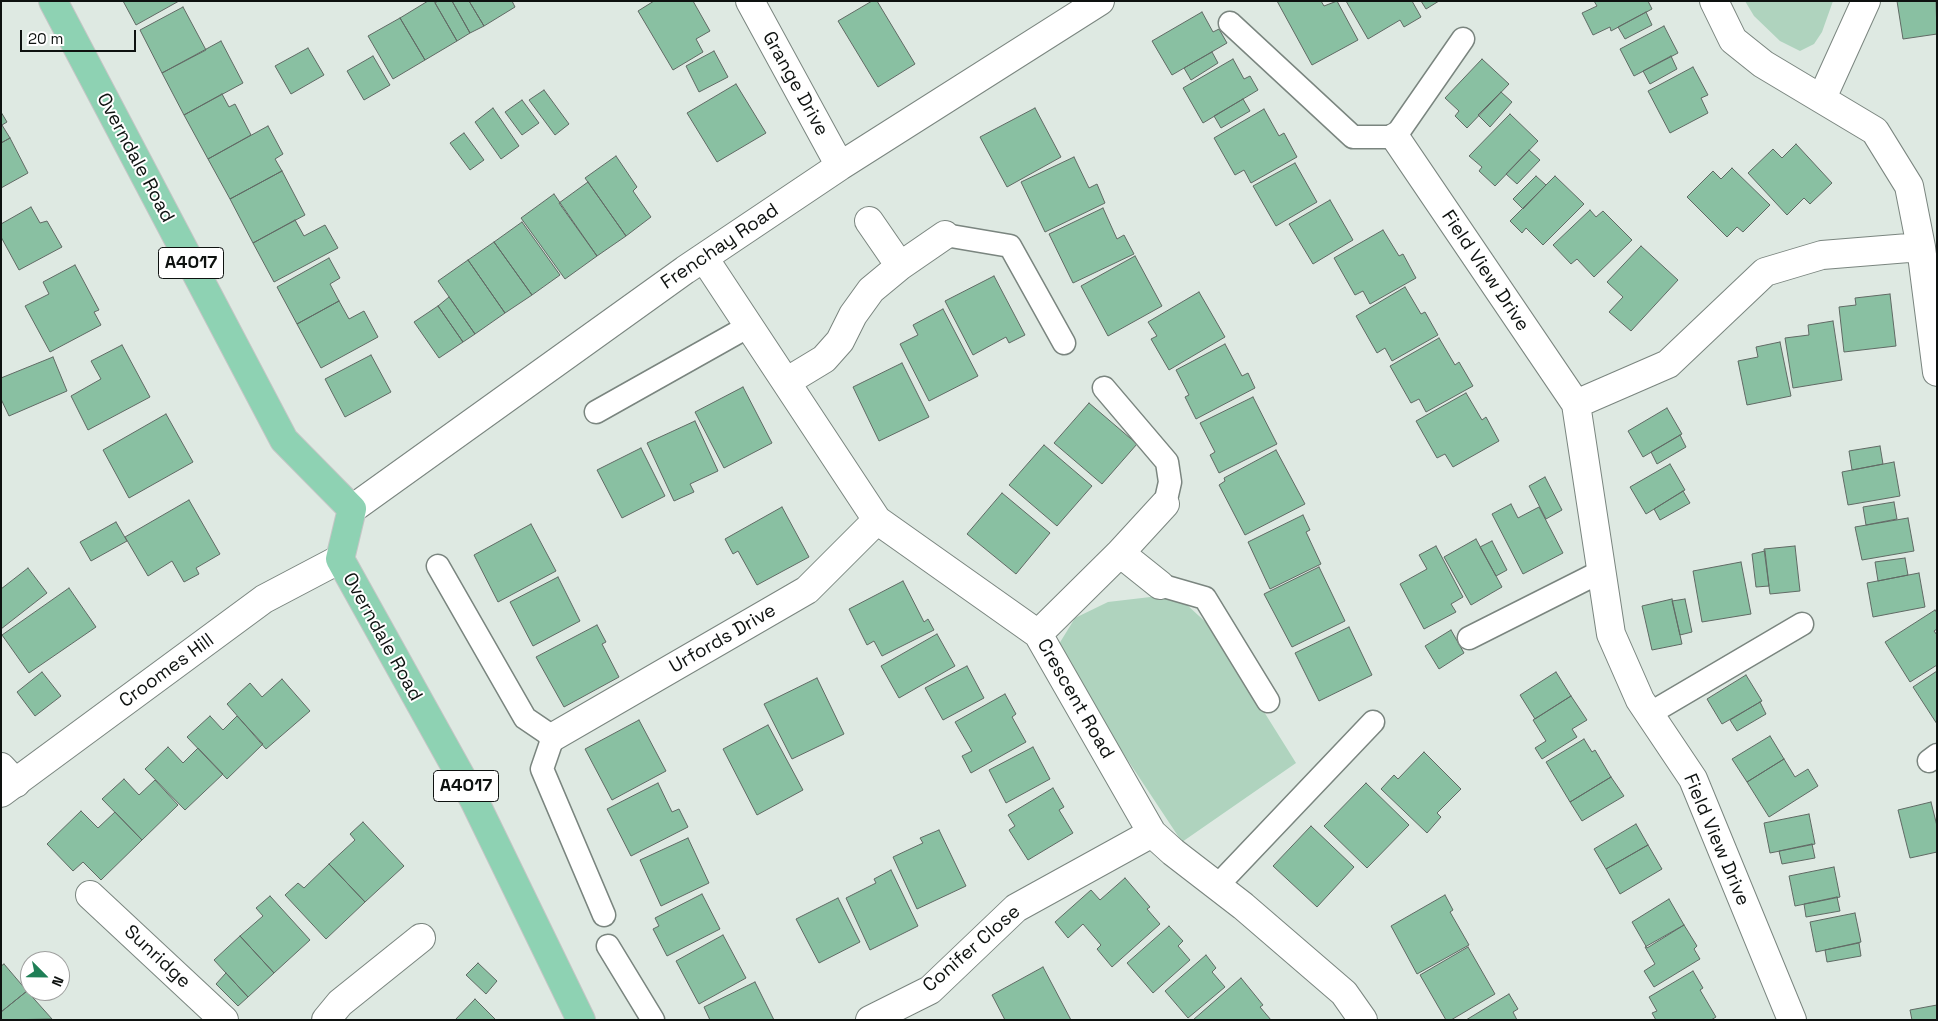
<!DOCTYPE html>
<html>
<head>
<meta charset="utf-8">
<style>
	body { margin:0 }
	#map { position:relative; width:1938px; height:1021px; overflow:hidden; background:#dee9e2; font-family:"Space Grotesk",sans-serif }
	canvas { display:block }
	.frame { position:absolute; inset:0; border:2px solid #0e1210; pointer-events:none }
	.north { position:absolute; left:20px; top:951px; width:50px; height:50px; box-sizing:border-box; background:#fff; border:1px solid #9fa09f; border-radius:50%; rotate:113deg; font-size:14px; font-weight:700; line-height:20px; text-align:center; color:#0e1210 }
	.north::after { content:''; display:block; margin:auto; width:18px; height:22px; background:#1f7f56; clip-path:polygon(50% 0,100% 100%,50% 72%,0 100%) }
	.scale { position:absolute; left:20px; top:30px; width:116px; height:22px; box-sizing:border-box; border:2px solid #0e1210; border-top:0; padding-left:6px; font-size:15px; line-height:18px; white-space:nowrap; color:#0e1210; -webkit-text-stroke:4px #fff; paint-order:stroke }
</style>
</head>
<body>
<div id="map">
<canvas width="1938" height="1021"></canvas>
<div class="frame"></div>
<div class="north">N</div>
<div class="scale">20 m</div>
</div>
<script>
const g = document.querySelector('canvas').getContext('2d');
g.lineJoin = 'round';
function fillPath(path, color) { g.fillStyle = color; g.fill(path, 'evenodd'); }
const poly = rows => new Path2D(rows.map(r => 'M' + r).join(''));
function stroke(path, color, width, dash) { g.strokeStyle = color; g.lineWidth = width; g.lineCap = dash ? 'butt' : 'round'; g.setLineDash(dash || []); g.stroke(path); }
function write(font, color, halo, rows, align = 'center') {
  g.font = font + ' "Space Grotesk",sans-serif'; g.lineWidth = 4; g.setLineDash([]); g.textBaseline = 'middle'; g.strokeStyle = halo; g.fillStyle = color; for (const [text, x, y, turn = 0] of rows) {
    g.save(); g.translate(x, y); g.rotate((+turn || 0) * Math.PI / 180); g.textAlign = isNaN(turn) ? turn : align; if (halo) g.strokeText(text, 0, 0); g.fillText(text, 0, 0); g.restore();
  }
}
fillPath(poly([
	[1745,1,1833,1,1822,32,1814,44,1800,51,1780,41,1754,16],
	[1159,596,1186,604,1211,627,1296,763,1182,842,1066,667,1059,644,1075,618,1108,602]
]), '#afd3be');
const building = poly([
	[123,1,179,1,136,25,123,1],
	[428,1,434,1,457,41,425,60,400,18,428,1],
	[438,1,452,1,470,33,457,41,435,3,438,1],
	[452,1,469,1,484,26,470,33,452,1],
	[469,1,512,1,515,7,484,26,469,1],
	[654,1,693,1,710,31,696,39,703,52,673,70,638,11,654,1],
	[872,1,877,1,915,64,878,87,838,21,872,1],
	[1277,1,1321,1,1324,6,1337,1,1358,40,1312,65,1277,1],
	[1346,1,1412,1,1421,17,1404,27,1400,20,1368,39,1346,1],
	[1421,1,1439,1,1426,9,1421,1],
	[1594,1,1648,1,1652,9,1611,31,1610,27,1593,35,1582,13,1597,6,1594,1],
	[1897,1,1936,1,1937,34,1903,39,1897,1],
	[183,7,206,50,162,73,140,30,183,7],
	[1202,12,1213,32,1219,29,1227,43,1172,75,1152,41,1202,12],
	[1646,12,1652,25,1625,39,1618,27,1646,12],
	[400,18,425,60,393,79,368,36,400,18],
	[1664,26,1678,53,1634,76,1620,49,1664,26],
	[221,41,243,83,184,115,162,73,221,41],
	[308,48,324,75,291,94,275,66,308,48],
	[714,51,728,77,699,92,686,66,714,51],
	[1212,52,1218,63,1191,80,1184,68,1212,52],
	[373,56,390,85,364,100,347,71,373,56],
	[1671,56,1677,69,1650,84,1643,71,1671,56],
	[1233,59,1244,79,1250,76,1258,90,1203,123,1183,88,1233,59],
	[1482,59,1509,84,1467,128,1455,116,1459,111,1445,98,1482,59],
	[1693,67,1708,95,1701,98,1708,113,1670,133,1648,91,1693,67],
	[736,84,766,133,717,162,687,113,736,84],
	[544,90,569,124,555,135,529,100,544,90],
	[1501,92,1512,102,1490,127,1478,115,1501,92],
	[222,94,229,107,235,104,251,135,208,159,184,115,222,94],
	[1243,99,1250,111,1221,128,1214,116,1243,99],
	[522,100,539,123,522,135,505,112,522,100],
	[493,108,519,146,501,159,475,122,493,108],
	[1035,108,1061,157,1007,187,980,137,1035,108],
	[1264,109,1279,136,1284,133,1297,157,1251,183,1244,170,1235,175,1214,138,1264,109],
	[1,112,7,122,2,125,10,138,1,143,1,112],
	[1510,114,1538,141,1495,186,1479,171,1482,167,1469,156,1510,114],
	[268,126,283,154,275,159,282,171,230,199,208,159,268,126],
	[464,133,484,160,470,170,450,143,464,133],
	[10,138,28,173,1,188,1,143,10,138],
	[1796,144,1832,183,1810,204,1804,198,1787,215,1748,173,1773,149,1782,158,1796,144],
	[1529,150,1540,160,1517,184,1506,174,1529,150],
	[616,156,637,187,633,191,651,217,626,236,585,178,616,156],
	[1074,157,1089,188,1097,184,1105,203,1045,232,1021,182,1074,157],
	[1295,163,1317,202,1276,226,1253,186,1295,163],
	[1732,168,1770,205,1743,232,1737,227,1727,237,1687,197,1713,171,1721,179,1732,168],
	[282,171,305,215,253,243,230,199,282,171],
	[1536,176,1546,185,1523,209,1513,199,1536,176],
	[1555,176,1584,204,1543,245,1526,228,1522,233,1510,221,1555,176],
	[588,182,626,236,597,256,559,203,588,182],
	[554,194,597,256,565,279,521,218,554,194],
	[1330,200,1353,240,1313,264,1289,224,1330,200],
	[31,207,40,223,47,221,62,247,19,270,1,237,1,224,31,207],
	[1103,208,1117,239,1124,235,1134,254,1073,283,1049,234,1103,208],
	[1590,210,1596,217,1603,211,1632,240,1594,277,1577,259,1571,264,1553,245,1590,210],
	[295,220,304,236,325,225,338,248,274,282,253,243,295,220],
	[522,222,560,275,532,295,494,242,522,222],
	[1383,230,1399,256,1403,254,1416,278,1370,304,1363,291,1355,295,1334,258,1383,230],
	[494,242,532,295,505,313,468,260,494,242],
	[1641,246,1678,280,1631,331,1609,312,1623,297,1607,282,1641,246],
	[1135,256,1162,306,1108,336,1081,286,1135,256],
	[329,258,340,278,330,284,339,301,297,324,277,287,329,258],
	[468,260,505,313,475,334,438,281,468,260],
	[75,265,99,310,94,312,101,325,50,352,25,306,49,294,43,282,75,265],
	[994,276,1025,335,1009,343,1006,337,973,355,945,301,994,276],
	[1405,287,1421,314,1425,312,1438,335,1392,361,1385,348,1377,353,1356,316,1405,287],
	[1199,292,1225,337,1169,370,1151,339,1157,336,1148,322,1199,292],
	[1890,294,1896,346,1844,352,1839,307,1856,305,1855,298,1890,294],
	[449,297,475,334,463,342,438,306,449,297],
	[339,301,349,319,364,311,378,337,321,368,297,324,339,301],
	[438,306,463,342,439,358,414,322,438,306],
	[943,309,978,376,929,401,900,344,918,335,913,325,943,309],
	[1833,321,1842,380,1793,388,1785,338,1809,335,1808,325,1833,321],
	[1439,338,1455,365,1459,362,1473,386,1426,412,1419,399,1411,403,1390,366,1439,338],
	[1780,342,1791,396,1747,405,1738,361,1758,357,1756,347,1780,342],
	[1225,344,1242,376,1248,373,1255,388,1196,419,1185,397,1189,395,1176,370,1225,344],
	[122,345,150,397,88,430,71,396,101,379,91,361,122,345],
	[371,355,391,392,345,417,325,379,371,355],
	[53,357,67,391,9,416,1,399,1,378,53,357],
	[902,363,929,417,879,441,853,387,902,363],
	[743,387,772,443,724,468,695,412,743,387],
	[1466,393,1482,420,1486,417,1499,441,1453,467,1445,454,1437,458,1416,421,1466,393],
	[1253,397,1277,444,1219,473,1210,455,1215,452,1200,423,1253,397],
	[1089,403,1137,444,1102,484,1054,443,1089,403],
	[1667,408,1682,434,1643,457,1628,431,1667,408],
	[166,414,193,462,129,498,103,450,166,414],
	[695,421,718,471,690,484,694,492,674,501,647,443,695,421],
	[1680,435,1686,447,1657,464,1651,452,1680,435],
	[1044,445,1092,486,1057,526,1009,485,1044,445],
	[1880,446,1883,464,1852,470,1849,451,1880,446],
	[641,448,665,496,622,518,597,470,641,448],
	[1276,450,1305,504,1245,535,1219,485,1225,481,1224,478,1276,450],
	[1894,462,1900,496,1848,505,1842,472,1894,462],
	[1670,464,1685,490,1646,514,1630,487,1670,464],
	[1545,477,1562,510,1546,519,1529,486,1545,477],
	[1683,491,1690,503,1660,520,1654,509,1683,491],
	[1002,493,1050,533,1016,574,967,534,1002,493],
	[189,500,220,554,196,568,199,574,184,582,172,561,148,576,125,537,189,500],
	[1894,502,1897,519,1866,525,1863,507,1894,502],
	[1511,504,1518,518,1539,507,1563,553,1523,574,1492,514,1511,504],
	[782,507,809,557,757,585,738,551,733,554,725,539,782,507],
	[1303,515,1310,530,1306,532,1321,564,1270,589,1248,542,1303,515],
	[1908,518,1914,551,1862,560,1855,527,1908,518],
	[116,522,127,541,91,561,80,542,116,522],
	[531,524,556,571,498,602,474,555,531,524],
	[1476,539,1502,587,1471,605,1444,557,1476,539],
	[1492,541,1507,570,1496,576,1480,547,1492,541],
	[1436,546,1463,597,1451,604,1456,612,1424,629,1400,584,1427,569,1419,555,1436,546],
	[1795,546,1800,591,1770,594,1764,549,1795,546],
	[1765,551,1769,586,1756,587,1752,554,1765,551],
	[1905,558,1908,575,1878,581,1875,562,1905,558],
	[1741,562,1751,614,1702,622,1693,571,1741,562],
	[1319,567,1345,621,1292,647,1264,594,1319,567],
	[28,568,47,593,1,629,1,589,28,568],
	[1919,573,1925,607,1873,617,1867,583,1919,573],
	[558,577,580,621,533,646,510,602,558,577],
	[903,581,924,622,928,619,934,630,882,656,874,641,867,645,849,609,903,581],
	[69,588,96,627,29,673,2,635,69,588],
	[1672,599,1682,644,1652,650,1642,606,1672,599],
	[1685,599,1692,632,1680,635,1672,601,1685,599],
	[1935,610,1937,613,1937,629,1934,631,1937,635,1937,665,1910,682,1885,642,1935,610],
	[597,625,606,642,602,644,619,677,564,707,536,657,597,625],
	[1349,627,1372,675,1319,701,1295,653,1349,627],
	[1451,630,1464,653,1439,669,1425,646,1451,630],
	[937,634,955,666,899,698,881,666,937,634],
	[967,666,984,698,943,720,925,688,967,666],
	[1937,671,1937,724,1913,687,1937,671],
	[42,672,61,696,35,716,17,692,42,672],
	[1556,672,1571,696,1535,719,1520,695,1556,672],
	[1746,675,1762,701,1722,724,1707,699,1746,675],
	[817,678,844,734,792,759,764,704,817,678],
	[282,679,310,711,266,749,227,704,250,683,262,697,282,679],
	[1005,694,1016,714,1012,717,1026,742,971,773,962,756,972,751,955,722,1005,694],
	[1571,696,1587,720,1572,729,1577,737,1542,759,1535,748,1546,741,1533,720,1571,696],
	[1760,702,1766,714,1737,731,1730,720,1760,702],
	[210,716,223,730,237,716,263,744,227,779,187,737,210,716],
	[639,720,666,771,612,800,585,749,639,720],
	[768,725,803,790,757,815,723,749,768,725],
	[1770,736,1784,759,1747,782,1732,759,1770,736],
	[1584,739,1592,752,1595,750,1611,777,1570,802,1546,762,1584,739],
	[168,747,183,763,198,748,223,774,185,810,145,769,168,747],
	[1033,747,1050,779,1006,803,989,770,1033,747],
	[1424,752,1461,789,1437,813,1441,817,1427,833,1381,789,1394,775,1398,779,1424,752],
	[1784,759,1795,777,1808,769,1818,786,1769,817,1747,782,1784,759],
	[1611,777,1624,796,1582,821,1570,802,1611,777],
	[124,779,139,795,155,780,178,805,142,840,102,799,124,779],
	[658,783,672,812,679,809,688,827,631,856,607,809,658,783],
	[1366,783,1409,825,1367,868,1324,826,1366,783],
	[1053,788,1064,807,1059,810,1073,833,1028,860,1009,830,1015,826,1008,815,1053,788],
	[1931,802,1937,826,1937,852,1910,858,1898,810,1931,802],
	[81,811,98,828,115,812,142,840,101,880,83,862,73,871,47,844,81,811],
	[1809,814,1815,844,1770,853,1764,823,1809,814],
	[363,822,404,866,365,902,329,864,355,840,350,834,363,822],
	[1636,824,1648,845,1606,869,1594,849,1636,824],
	[1311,826,1354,867,1317,907,1273,866,1311,826],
	[939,830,966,886,917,909,893,857,923,843,920,838,939,830],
	[688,838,709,883,661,906,640,860,688,838],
	[1812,844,1815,858,1782,864,1779,851,1812,844],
	[1648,845,1662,869,1620,894,1606,869,1648,845],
	[329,864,365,902,326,939,285,895,298,883,304,888,329,864],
	[1834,867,1840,897,1795,906,1789,876,1834,867],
	[891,870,918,926,870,950,846,898,876,883,874,879,891,870],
	[1125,878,1150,907,1147,909,1160,924,1112,967,1097,949,1101,945,1083,924,1068,938,1055,922,1091,890,1100,900,1125,878],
	[702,894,720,929,667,956,653,929,659,926,655,918,702,894],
	[1445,895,1453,910,1450,912,1469,945,1417,974,1391,926,1445,895],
	[270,896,310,940,274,973,240,936,263,916,256,908,270,896],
	[1837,897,1840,911,1806,917,1804,904,1837,897],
	[838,898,860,942,819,963,796,919,838,898],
	[1669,899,1684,925,1647,948,1632,922,1669,899],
	[1855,913,1861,942,1816,952,1810,922,1855,913],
	[1684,925,1697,946,1694,949,1700,959,1654,987,1644,971,1655,964,1645,947,1684,925],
	[1169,926,1183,941,1178,946,1190,960,1153,993,1127,963,1169,926],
	[723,935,746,978,699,1004,676,961,723,935],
	[240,936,274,973,248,997,214,960,240,936],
	[1859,943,1861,956,1827,962,1825,950,1859,943],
	[1468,947,1495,994,1451,1020,1446,1020,1420,975,1468,947],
	[1206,955,1216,968,1212,972,1225,987,1188,1018,1165,991,1206,955],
	[478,963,497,981,486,994,466,975,478,963],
	[4,964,27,991,1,1012,1,966,4,964],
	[1043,967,1071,1020,1005,1020,992,995,1043,967],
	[1693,971,1703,988,1700,990,1716,1017,1711,1020,1656,1020,1652,1013,1657,1011,1649,997,1693,971],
	[226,973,248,997,238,1006,216,984,226,973],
	[1241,978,1263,1005,1260,1007,1271,1020,1193,1020,1241,978],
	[755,982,774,1020,710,1020,704,1007,755,982],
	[27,991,52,1019,1,1020,1,1012,27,991],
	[1509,994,1518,1009,1513,1012,1517,1020,1466,1020,1509,994],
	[475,999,496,1020,455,1020,475,999],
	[1937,1005,1937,1020,1912,1020,1910,1010,1937,1005]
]);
fillPath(building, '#89c0a2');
stroke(building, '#606a64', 1);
const lane = poly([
	[1230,23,1353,137,1395,137,1463,39],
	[945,235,1010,246,1064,343],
	[1104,388,1167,462,1170,482,1165,504],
	[596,412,749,326],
	[438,566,525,718,553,737,542,769,604,915],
	[1160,585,1205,598,1268,701],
	[1469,638,1602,571],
	[1649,714,1802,624],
	[1929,761,1937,755],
	[1217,886,1373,722],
	[608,946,653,1020]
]);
const street = poly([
	[750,1,840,166],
	[1714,1,1733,40,1763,64,1875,131,1909,186,1921,247,1937,372],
	[1822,98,1866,1],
	[1395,137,1576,404],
	[869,221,900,266],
	[704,258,877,520,1038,634,1152,833,1173,852,1243,906,1344,993,1363,1020],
	[786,382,824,359,840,341,853,315,871,290,900,266,945,235],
	[352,509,685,270,840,166,1100,1],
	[1120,553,1160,585],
	[1038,634,1120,553,1165,504],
	[553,737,807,590,877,520],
	[1,767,16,783],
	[90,895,224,1020],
	[326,1020,340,1003,421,938],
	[870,1020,930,990,1016,908,1152,833],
	[1792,1020,1693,779,1640,700,1611,634,1576,404,1668,364,1765,272,1822,255,1921,247]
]);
const secondary = poly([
	[1,793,264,599,340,559]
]);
const primary = poly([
	[53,1,284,440,352,509,340,559,474,800,581,1020]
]);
stroke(lane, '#7a857f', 25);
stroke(street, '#7a857f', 30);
stroke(secondary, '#7a857f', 30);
stroke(primary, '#c5c6c6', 30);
stroke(lane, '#fff', 22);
stroke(street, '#fff', 28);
stroke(secondary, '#fff', 28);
stroke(primary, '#8ed2b3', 28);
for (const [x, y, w] of [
	[191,263,65],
	[466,786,65]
]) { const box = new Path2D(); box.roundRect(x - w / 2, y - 15.5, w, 31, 4); g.fillStyle = '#fff'; g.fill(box); stroke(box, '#0e1210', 1); }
write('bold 18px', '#0e1210', null, [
	["A4017",191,263],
	["A4017",466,786]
]);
write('19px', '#0e1210', '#fff', [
	["Grange Drive",795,84,61],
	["Overndale Road",135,158,62],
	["Frenchay Road",720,247,-34],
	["Field View Drive",1485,271,56],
	["Overndale Road",382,637,61],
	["Urfords Drive",723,639,-30],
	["Croomes Hill",167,671,-36],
	["Crescent Road",1075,699,60],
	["Field View Drive",1716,840,67],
	["Conifer Close",972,949,-41],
	["Sunridge",157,957,43]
]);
</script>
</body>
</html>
